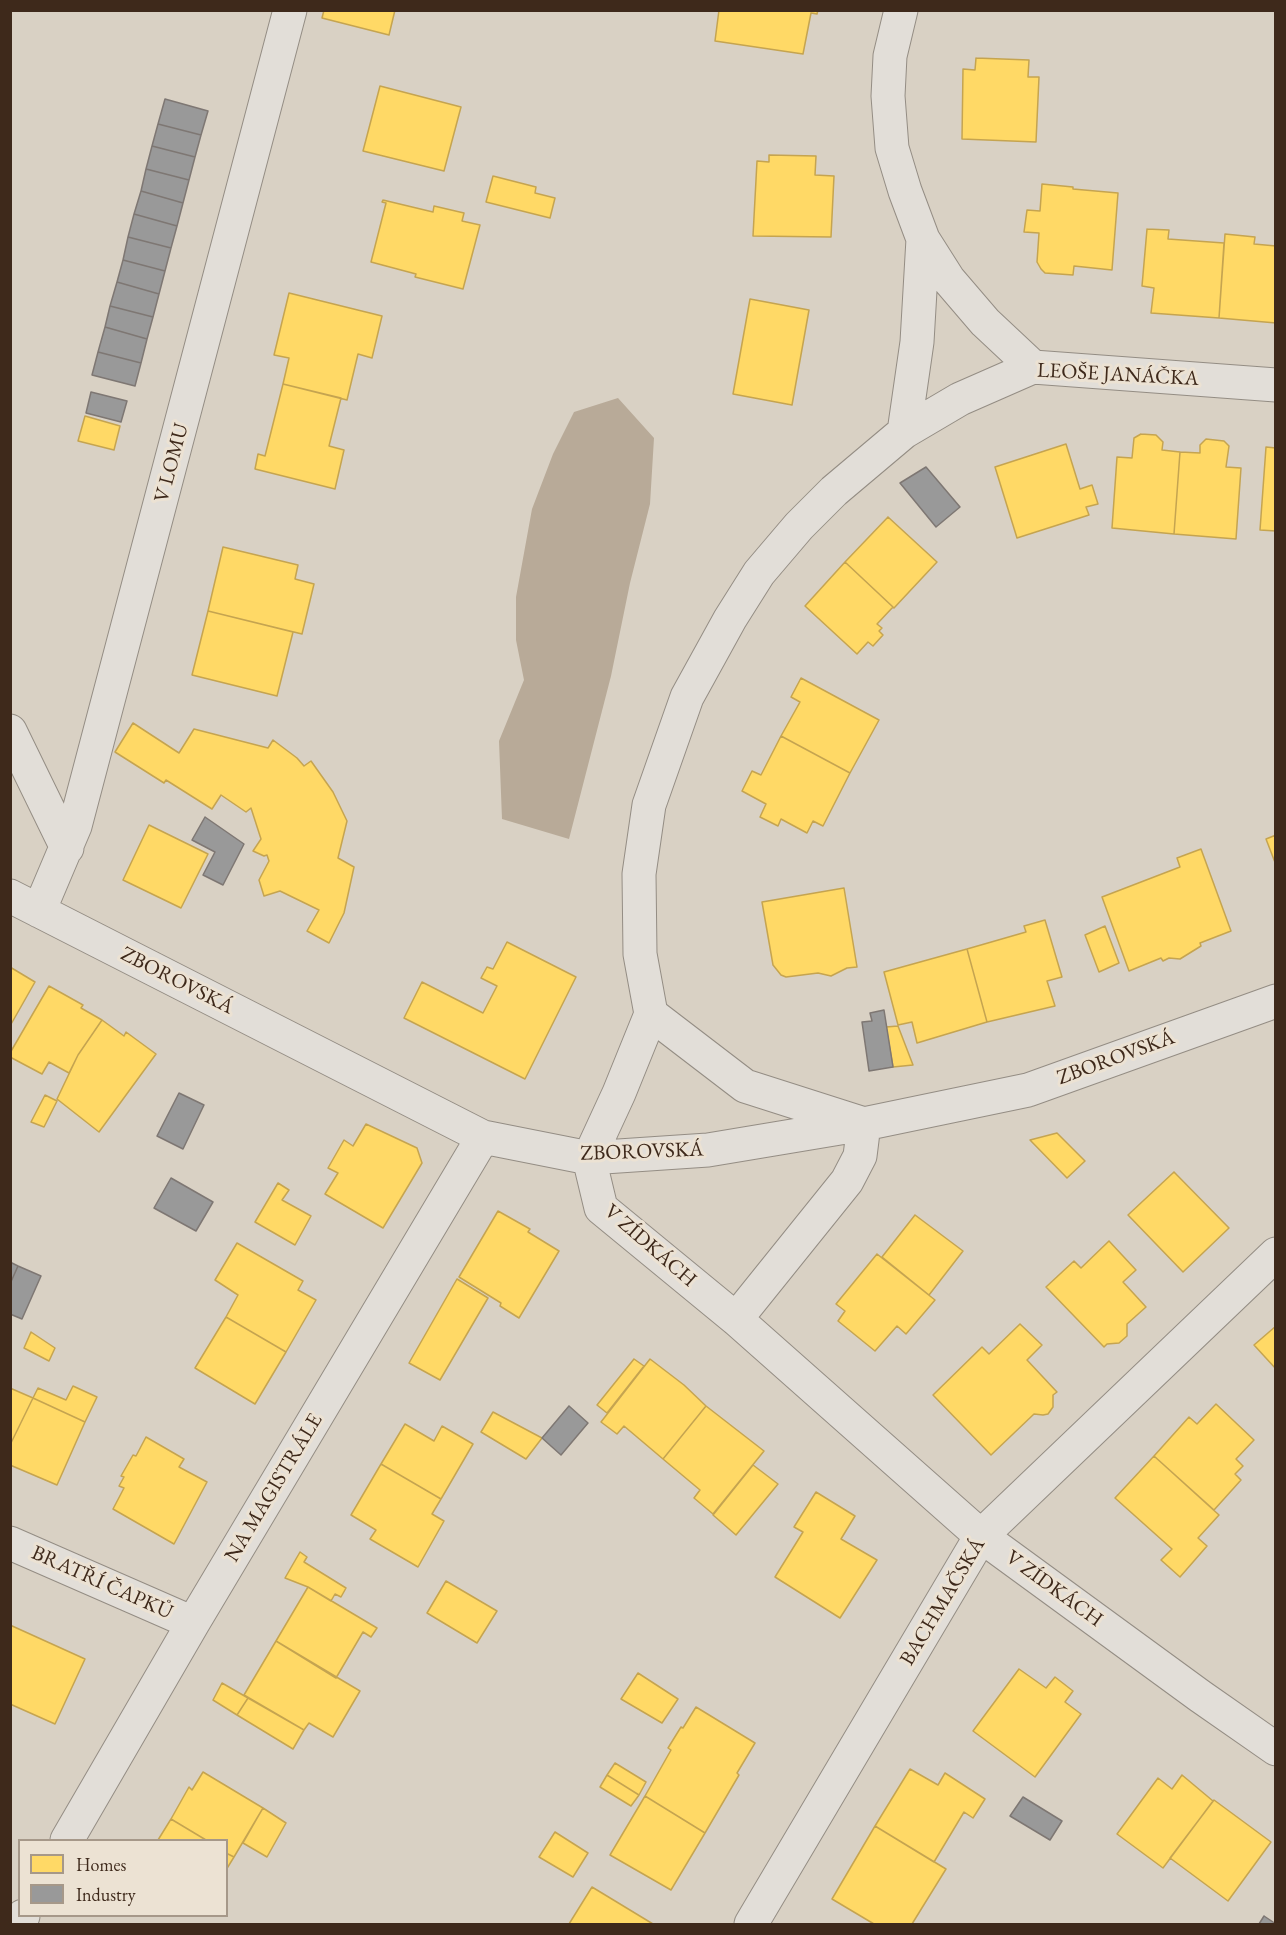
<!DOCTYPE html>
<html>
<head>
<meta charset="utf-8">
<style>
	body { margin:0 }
	#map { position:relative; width:1286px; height:1935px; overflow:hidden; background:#d9d1c4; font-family:"EB Garamond",serif }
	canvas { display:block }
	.frame { position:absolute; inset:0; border:12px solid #3e291b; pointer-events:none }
	.legend { position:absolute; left:18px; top:1839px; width:210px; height:78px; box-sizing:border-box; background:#ece2d3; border:2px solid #a69889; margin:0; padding:8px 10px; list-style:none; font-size:18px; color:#3e291b }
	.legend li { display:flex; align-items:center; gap:12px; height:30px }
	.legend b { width:30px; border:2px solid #a69889 }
</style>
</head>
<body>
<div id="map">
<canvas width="1286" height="1935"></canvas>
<div class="frame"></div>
<ul class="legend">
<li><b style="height:16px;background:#ffd966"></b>Homes</li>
<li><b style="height:16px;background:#999"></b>Industry</li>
</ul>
</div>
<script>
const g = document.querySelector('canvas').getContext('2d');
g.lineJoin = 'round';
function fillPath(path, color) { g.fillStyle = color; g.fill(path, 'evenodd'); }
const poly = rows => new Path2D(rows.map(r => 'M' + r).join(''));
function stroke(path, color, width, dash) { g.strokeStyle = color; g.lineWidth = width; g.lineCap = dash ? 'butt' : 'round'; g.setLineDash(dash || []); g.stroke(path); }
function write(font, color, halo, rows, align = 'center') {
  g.font = font + ' "EB Garamond",serif'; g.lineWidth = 6; g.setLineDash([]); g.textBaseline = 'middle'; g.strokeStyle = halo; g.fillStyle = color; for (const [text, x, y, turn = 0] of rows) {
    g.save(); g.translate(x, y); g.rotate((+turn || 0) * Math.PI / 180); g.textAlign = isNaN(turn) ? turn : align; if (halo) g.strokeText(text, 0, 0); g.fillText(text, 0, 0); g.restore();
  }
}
fillPath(poly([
	[618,398,654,438,650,504,630,583,611,676,569,839,502,819,499,741,524,680,516,640,516,597,532,509,553,454,574,412]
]), '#b8aa98');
const homes = poly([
	[324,10,395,10,389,35,322,18,324,10],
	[719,10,818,10,817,14,811,13,803,54,715,41,719,10],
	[976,58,1029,60,1028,77,1039,77,1036,142,962,139,963,69,975,70,976,58],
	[380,86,461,107,444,171,363,151,380,86],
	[769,155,816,156,815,175,834,176,831,237,753,236,757,161,769,162,769,155],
	[493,176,536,187,535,193,555,198,550,218,486,202,493,176],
	[1042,184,1073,187,1073,189,1118,193,1112,270,1074,266,1073,275,1045,273,1041,269,1037,262,1039,233,1024,232,1027,210,1040,211,1042,184],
	[383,200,433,212,434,206,464,213,462,221,480,225,463,289,415,277,416,274,371,262,386,203,382,202,383,200],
	[1147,229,1169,230,1168,239,1224,243,1219,318,1151,313,1154,288,1142,286,1147,229],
	[1225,234,1255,237,1254,244,1276,246,1276,323,1219,318,1225,234],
	[289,293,382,316,372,358,358,354,347,400,283,384,289,358,274,355,289,293],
	[750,299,809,310,792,405,733,394,750,299],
	[283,384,341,398,329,446,344,450,335,489,255,469,258,454,265,456,283,384],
	[85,416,120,426,114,450,78,441,85,416],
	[1141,434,1156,435,1163,442,1162,450,1180,452,1174,534,1112,528,1117,457,1132,458,1134,438,1141,434],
	[1206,439,1224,441,1229,446,1226,467,1241,468,1236,539,1174,534,1180,452,1200,453,1200,445,1206,439],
	[1066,444,1080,489,1092,485,1098,504,1086,507,1089,515,1017,538,995,467,1066,444],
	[1266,447,1276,448,1276,531,1260,530,1266,447],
	[888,517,937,562,894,608,845,562,888,517],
	[223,547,298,565,295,579,314,584,302,634,208,611,223,547],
	[845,562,893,607,877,624,882,628,879,631,883,635,873,646,868,642,857,654,805,606,845,562],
	[208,611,293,632,277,696,192,675,208,611],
	[801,678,879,720,850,773,781,736,800,702,791,697,801,678],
	[133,723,179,753,194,729,268,748,273,740,297,758,304,766,311,761,333,792,347,821,338,858,354,867,344,913,329,943,307,931,319,910,280,891,264,896,259,880,269,861,267,855,264,856,253,851,261,839,251,808,246,812,221,795,212,809,166,780,164,783,115,752,133,723],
	[781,736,850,773,823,826,813,821,807,833,781,819,778,826,760,817,766,804,742,791,752,771,761,775,781,736],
	[149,825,208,854,181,908,123,880,149,825],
	[1276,835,1276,865,1266,839,1276,835],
	[1201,849,1231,931,1200,943,1201,946,1180,959,1169,958,1163,961,1161,958,1129,971,1102,897,1180,867,1177,858,1201,849],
	[844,888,857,967,847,968,831,976,818,973,786,977,781,975,773,965,762,902,844,888],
	[1045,920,1062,977,1047,981,1055,1006,987,1022,967,949,1026,932,1024,926,1045,920],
	[1105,926,1119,963,1099,972,1085,935,1105,926],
	[507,942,576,977,525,1079,404,1018,422,982,483,1013,497,986,481,978,487,967,493,969,507,942],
	[967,949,987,1022,917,1043,912,1022,898,1025,884,972,967,949],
	[10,967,35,982,10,1026,10,967],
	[49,986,83,1005,81,1008,102,1020,78,1055,69,1073,49,1062,42,1074,10,1057,10,1053,49,986],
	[102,1020,124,1036,126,1032,156,1054,99,1132,57,1099,78,1055,102,1020],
	[898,1026,913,1065,893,1067,886,1027,898,1026],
	[45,1095,57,1101,44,1127,31,1122,45,1095],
	[366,1124,417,1148,422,1163,383,1228,325,1194,338,1173,328,1168,344,1140,353,1146,366,1124],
	[1057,1133,1085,1161,1067,1178,1030,1140,1057,1133],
	[1174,1172,1229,1228,1183,1272,1128,1215,1174,1172],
	[278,1183,289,1190,282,1200,311,1216,295,1245,255,1222,278,1183],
	[498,1211,530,1229,528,1232,559,1251,519,1318,500,1306,501,1303,459,1277,498,1211],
	[915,1215,963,1251,929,1295,882,1257,915,1215],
	[1109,1241,1136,1270,1123,1282,1146,1307,1127,1324,1127,1336,1119,1343,1107,1344,1104,1347,1046,1287,1074,1261,1081,1268,1109,1241],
	[237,1243,303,1281,298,1290,316,1300,286,1352,226,1317,238,1295,215,1280,237,1243],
	[877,1254,935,1300,906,1334,897,1326,875,1351,838,1321,845,1311,836,1304,877,1254],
	[457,1279,488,1298,440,1380,409,1363,457,1279],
	[226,1317,286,1352,255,1404,195,1368,226,1317],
	[1020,1324,1042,1345,1027,1360,1057,1392,1053,1395,1053,1407,1048,1414,1043,1415,1034,1414,991,1455,933,1395,982,1347,989,1354,1020,1324],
	[1276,1326,1276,1369,1254,1345,1276,1326],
	[31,1332,55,1348,49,1361,24,1348,31,1332],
	[634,1359,644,1366,607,1413,597,1405,634,1359],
	[650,1359,684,1385,706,1406,663,1459,624,1426,617,1434,601,1422,650,1359],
	[73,1386,97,1397,85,1422,33,1398,38,1388,66,1400,73,1386],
	[10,1388,33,1398,10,1445,10,1388],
	[33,1398,85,1422,57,1485,10,1465,10,1445,33,1398],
	[1216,1404,1254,1440,1236,1459,1243,1466,1235,1474,1241,1480,1214,1510,1154,1456,1189,1417,1197,1424,1216,1404],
	[706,1406,764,1451,713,1514,694,1498,700,1490,663,1459,706,1406],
	[493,1412,542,1438,526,1459,481,1432,493,1412],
	[405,1424,434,1441,442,1426,473,1444,441,1499,381,1464,405,1424],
	[146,1437,184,1459,179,1467,207,1482,174,1544,113,1509,124,1488,119,1486,124,1477,121,1476,133,1455,136,1456,146,1437],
	[1154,1456,1219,1515,1198,1538,1207,1546,1180,1577,1161,1560,1172,1549,1115,1498,1154,1456],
	[381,1464,441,1499,432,1514,444,1521,418,1567,370,1539,376,1530,351,1515,381,1464],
	[753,1465,778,1484,736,1535,713,1515,753,1465],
	[816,1492,855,1516,841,1539,877,1560,840,1618,775,1577,803,1532,794,1527,816,1492],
	[300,1552,307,1557,304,1562,346,1588,341,1597,335,1594,331,1601,308,1587,285,1578,300,1552],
	[446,1581,497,1611,477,1643,427,1613,446,1581],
	[308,1587,377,1628,371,1637,363,1632,336,1678,276,1641,308,1587],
	[10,1625,85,1659,55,1724,10,1704,10,1625],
	[276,1641,360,1691,333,1737,309,1723,304,1730,244,1695,276,1641],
	[1019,1669,1046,1688,1055,1677,1073,1691,1065,1702,1081,1714,1035,1777,973,1731,1019,1669],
	[638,1673,678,1699,662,1723,621,1699,638,1673],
	[222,1683,248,1698,237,1715,213,1700,222,1683],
	[248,1698,304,1730,293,1749,237,1715,248,1698],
	[696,1707,755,1743,737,1773,739,1775,705,1833,645,1796,671,1750,668,1748,681,1727,683,1728,696,1707],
	[615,1763,646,1782,639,1795,607,1775,615,1763],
	[910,1769,938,1785,945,1773,985,1799,973,1818,964,1812,934,1862,875,1826,910,1769],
	[203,1772,263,1808,234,1857,226,1853,226,1840,206,1840,171,1819,189,1787,192,1790,203,1772],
	[607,1775,639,1795,631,1806,600,1787,607,1775],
	[1182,1775,1213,1801,1163,1868,1117,1834,1158,1778,1172,1789,1182,1775],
	[645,1796,705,1833,671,1890,610,1855,645,1796],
	[1214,1800,1271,1842,1228,1901,1170,1858,1214,1800],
	[263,1808,286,1823,267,1857,243,1843,263,1808],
	[171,1819,206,1840,158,1840,171,1819],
	[875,1826,946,1869,912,1924,874,1924,832,1899,875,1826],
	[555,1832,588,1853,573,1877,539,1857,555,1832],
	[226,1853,234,1857,226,1870,226,1853],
	[592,1887,653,1924,569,1924,592,1887]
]);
fillPath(homes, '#ffd966');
stroke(homes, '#c5a450', 1.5);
const industry = poly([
	[165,99,208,111,201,135,158,124,165,99],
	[158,124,201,135,195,157,152,146,158,124],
	[152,146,195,157,189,180,146,169,152,146],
	[146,169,189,180,183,203,141,191,146,169],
	[141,191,183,203,177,226,134,214,141,191],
	[134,214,177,226,171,248,128,237,134,214],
	[128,237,171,248,165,271,123,260,128,237],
	[123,260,165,271,159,294,117,282,123,260],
	[117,282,159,294,153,317,110,306,117,282],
	[110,306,153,317,147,339,105,327,110,306],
	[105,327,147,339,141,363,98,352,105,327],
	[98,352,141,363,135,386,92,375,98,352],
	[91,392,127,401,121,422,86,413,91,392],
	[926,467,960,507,936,527,900,483,926,467],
	[205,817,244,844,223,885,203,875,215,852,192,840,205,817],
	[884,1010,893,1067,869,1071,862,1022,872,1021,870,1013,884,1010],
	[179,1093,204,1105,183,1149,157,1136,179,1093],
	[171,1178,213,1202,196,1231,154,1208,171,1178],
	[10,1262,18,1266,10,1284,10,1262],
	[18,1266,41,1276,22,1319,10,1314,10,1284,18,1266],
	[569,1406,588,1423,561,1455,542,1438,569,1406],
	[1023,1797,1062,1821,1050,1840,1010,1816,1023,1797],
	[1264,1916,1276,1924,1259,1924,1264,1916]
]);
fillPath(industry, '#999');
stroke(industry, '#7e7773', 1.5);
const minor = poly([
	[901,10,890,56,888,96,892,148,905,191,923,239,949,280,985,322,1033,367],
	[1276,385,1033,367,960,399,904,432,834,491,799,526,759,573,730,619,687,697,649,805,639,874,640,954,651,1014,619,1093,589,1158,601,1208,736,1319,981,1536,1200,1696,1276,1749],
	[904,432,917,342,923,239],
	[10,731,67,848],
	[10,896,483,1137,589,1158,708,1150,864,1124,1028,1090,1276,1001],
	[39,911,75,826,290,10],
	[651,1014,745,1086,864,1124,860,1156,847,1181,736,1319],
	[10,1543,193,1623],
	[67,1840,193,1623,483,1137],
	[18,1924,23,1916],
	[751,1924,981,1536,1276,1254]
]);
stroke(minor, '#948d84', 35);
stroke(minor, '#e2ded8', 33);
write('21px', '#3e291b', '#ece2d3', [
	["LEOŠE JANÁČKA",1118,375,3],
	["V LOMU",172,463,-75],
	["ZBOROVSKÁ",177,981,27],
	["ZBOROVSKÁ",1116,1058,-20],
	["ZBOROVSKÁ",642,1152,-2],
	["V ZÍDKÁCH",650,1246,41],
	["NA MAGISTRÁLE",274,1488,-59],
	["BRATŘÍ ČAPKŮ",102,1583,24],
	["V ZÍDKÁCH",1054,1589,36],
	["BACHMAČSKÁ",943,1602,-59]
]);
</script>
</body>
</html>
